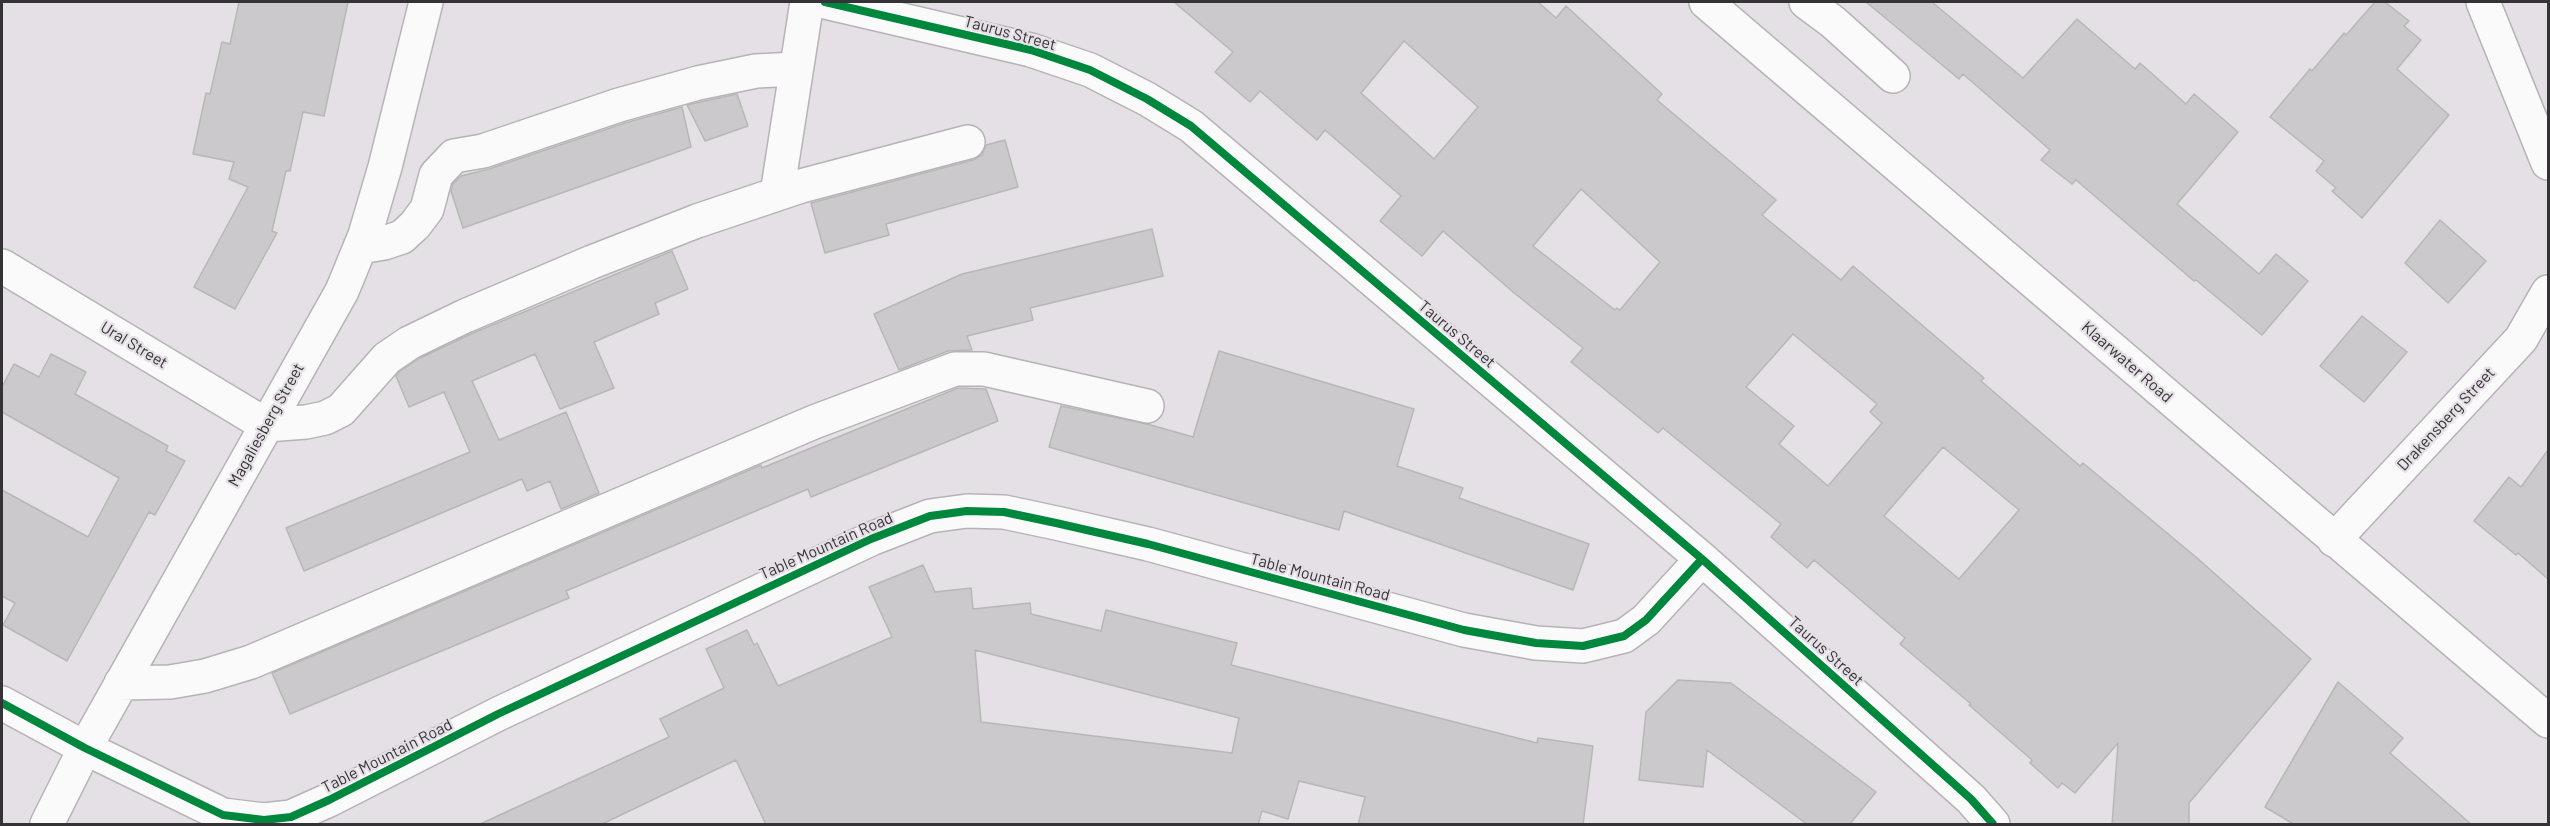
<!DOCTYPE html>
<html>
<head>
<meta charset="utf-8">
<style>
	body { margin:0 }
	#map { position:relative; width:2550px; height:826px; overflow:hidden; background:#e4e0e5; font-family:Barlow,sans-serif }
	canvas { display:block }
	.frame { position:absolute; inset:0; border:3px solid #353336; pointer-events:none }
</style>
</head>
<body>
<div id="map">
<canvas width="2550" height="826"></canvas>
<div class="frame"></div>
</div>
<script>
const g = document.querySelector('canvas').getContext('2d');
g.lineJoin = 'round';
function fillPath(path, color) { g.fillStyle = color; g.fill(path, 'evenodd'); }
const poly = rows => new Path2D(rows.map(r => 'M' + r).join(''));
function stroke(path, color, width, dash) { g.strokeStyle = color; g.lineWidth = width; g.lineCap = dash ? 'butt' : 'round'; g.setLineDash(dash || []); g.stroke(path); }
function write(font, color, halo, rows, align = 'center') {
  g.font = font + ' Barlow,sans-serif'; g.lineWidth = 4.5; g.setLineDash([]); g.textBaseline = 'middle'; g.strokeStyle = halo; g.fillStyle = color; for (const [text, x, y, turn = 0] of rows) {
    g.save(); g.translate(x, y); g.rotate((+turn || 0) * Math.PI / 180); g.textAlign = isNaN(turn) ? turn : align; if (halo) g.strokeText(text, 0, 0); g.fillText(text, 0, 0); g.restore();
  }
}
const building = poly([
	[239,2,348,2,324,116,303,112,290,171,286,171,272,231,277,233,235,309,194,287,248,187,229,179,234,162,193,154,206,93,210,94,222,42,230,44,239,2],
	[1174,2,1538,2,1556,18,1566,6,1662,94,1657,100,1776,200,1762,215,1841,280,1853,266,1984,378,1981,381,2080,466,2083,463,2197,558,2311,659,2189,803,2189,825,2112,825,2118,743,2075,793,2062,783,2058,788,2030,763,2032,760,1969,705,1971,704,1900,644,1905,638,1814,560,1807,568,1771,537,1781,524,1663,428,1658,433,1571,362,1583,348,1513,292,1443,231,1422,256,1380,221,1401,196,1325,130,1317,140,1260,91,1250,102,1215,72,1233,52,1174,2],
	[1404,41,1478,107,1434,159,1361,93,1404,41],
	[1581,189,1660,262,1620,310,1617,308,1615,310,1533,246,1581,189],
	[1793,334,1877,404,1870,412,1882,423,1828,486,1779,444,1794,426,1746,387,1793,334],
	[1943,447,2019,510,1959,579,1884,516,1943,447],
	[1866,2,1932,2,2023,78,2077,19,2135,69,2140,63,2186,104,2194,94,2238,132,2177,204,2259,274,2276,254,2308,281,2262,335,2196,280,2194,281,2076,180,2072,184,2041,160,2050,150,2040,141,1963,74,1959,79,1866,2],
	[2375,2,2385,2,2409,21,2404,26,2421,40,2397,69,2449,115,2362,218,2332,191,2336,188,2316,171,2324,161,2270,117,2310,69,2312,71,2344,33,2346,35,2375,2],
	[737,94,748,126,705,141,687,105,737,94],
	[682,107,691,147,463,228,451,191,453,184,461,176,489,169,625,123,682,107],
	[1005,140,1018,187,886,224,889,235,825,253,811,203,973,160,982,155,986,145,1005,140],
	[2440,220,2486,261,2448,303,2405,263,2440,220],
	[1152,229,1163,276,1030,308,1033,320,967,336,972,350,948,351,899,370,874,314,962,274,1152,229],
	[672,251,688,289,655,303,659,314,594,342,614,388,560,409,535,354,472,381,499,440,566,412,599,493,561,509,550,481,527,491,522,479,304,571,286,528,470,452,444,392,409,407,396,376,399,372,418,359,473,333,672,251],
	[2362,316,2407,352,2364,402,2320,366,2362,316],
	[1219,351,1414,409,1397,466,1463,488,1459,498,1589,544,1573,590,1344,511,1339,530,1049,447,1061,406,1147,424,1193,437,1219,351],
	[51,354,86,372,75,394,168,446,166,451,185,461,155,515,149,512,67,661,3,625,15,603,2,596,2,490,88,537,119,478,2,412,2,387,14,364,39,377,51,354],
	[958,388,986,389,998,421,811,497,808,489,566,591,569,598,290,714,272,673,761,465,762,468,958,388],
	[2548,450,2548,579,2518,553,2516,555,2474,521,2509,477,2521,487,2548,450],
	[923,565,935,592,971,588,973,609,1030,603,1031,614,1101,631,1106,610,1237,643,1231,665,1537,743,1538,738,1593,746,1583,825,1358,825,1365,797,1299,781,1288,819,1262,811,1258,825,766,825,736,760,600,825,478,825,669,737,660,719,724,688,706,649,747,630,754,645,757,643,778,686,892,637,869,587,923,565],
	[975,650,1239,718,1232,753,981,722,975,650],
	[1678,680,1731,683,1876,792,1849,825,1808,825,1707,750,1703,787,1639,780,1646,712,1678,680],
	[2338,682,2403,738,2390,753,2472,825,2295,825,2265,807,2338,682]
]);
fillPath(building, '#cbc9cb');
stroke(building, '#b8b7b7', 1.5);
const minor = poly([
	[825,2,1031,50,1090,70,1147,99,1191,126,1702,559,1971,799,1993,824],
	[1706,2,2548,721],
	[1806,2,1833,22,1893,76],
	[2483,2,2548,163],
	[777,194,807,2],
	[360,247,384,243,402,237,415,225,427,209,436,175,454,156,483,151,619,105,698,83,756,71,796,69],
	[2,266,266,425,306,422,325,418,341,410,387,358,409,343,465,316,592,262,697,221,801,186,968,142],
	[2334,540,2521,339,2548,292],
	[121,683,170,682,205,676,251,662,814,422,955,369,984,369,1147,406],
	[2,703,85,748,223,815,264,820,291,817,329,800,498,714,871,539,930,516,967,511,1004,512,1056,523,1148,544,1464,630,1536,643,1583,646,1624,636,1646,620,1702,559],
	[47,824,85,748,342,291,365,235,385,167,426,2]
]);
stroke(minor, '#b6b3b6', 36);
stroke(minor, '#fbfafb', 33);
stroke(poly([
	[825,2,1031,50,1090,70,1147,99,1191,126,1702,559,1971,799,1993,824],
	[2,703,85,748,223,815,264,820,291,817,329,800,498,714,871,539,930,516,967,511,1004,512,1056,523,1148,544,1464,630,1536,643,1583,646,1624,636,1646,620,1702,559]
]), '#00873e', 8);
write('16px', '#353336', '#e5dfe6', [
	["Taurus Street",1010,33,15],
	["Taurus Street",1457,334,40],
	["Ural Street",134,345,31],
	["Klaarwater Road",2127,362,41],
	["Drakensberg Street",2446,419,-47],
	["Magaliesberg Street",266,425,-61],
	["Table Mountain Road",826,546,-24],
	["Table Mountain Road",1320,577,15],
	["Taurus Street",1826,651,42],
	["Table Mountain Road",387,756,-27]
]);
</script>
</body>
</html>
